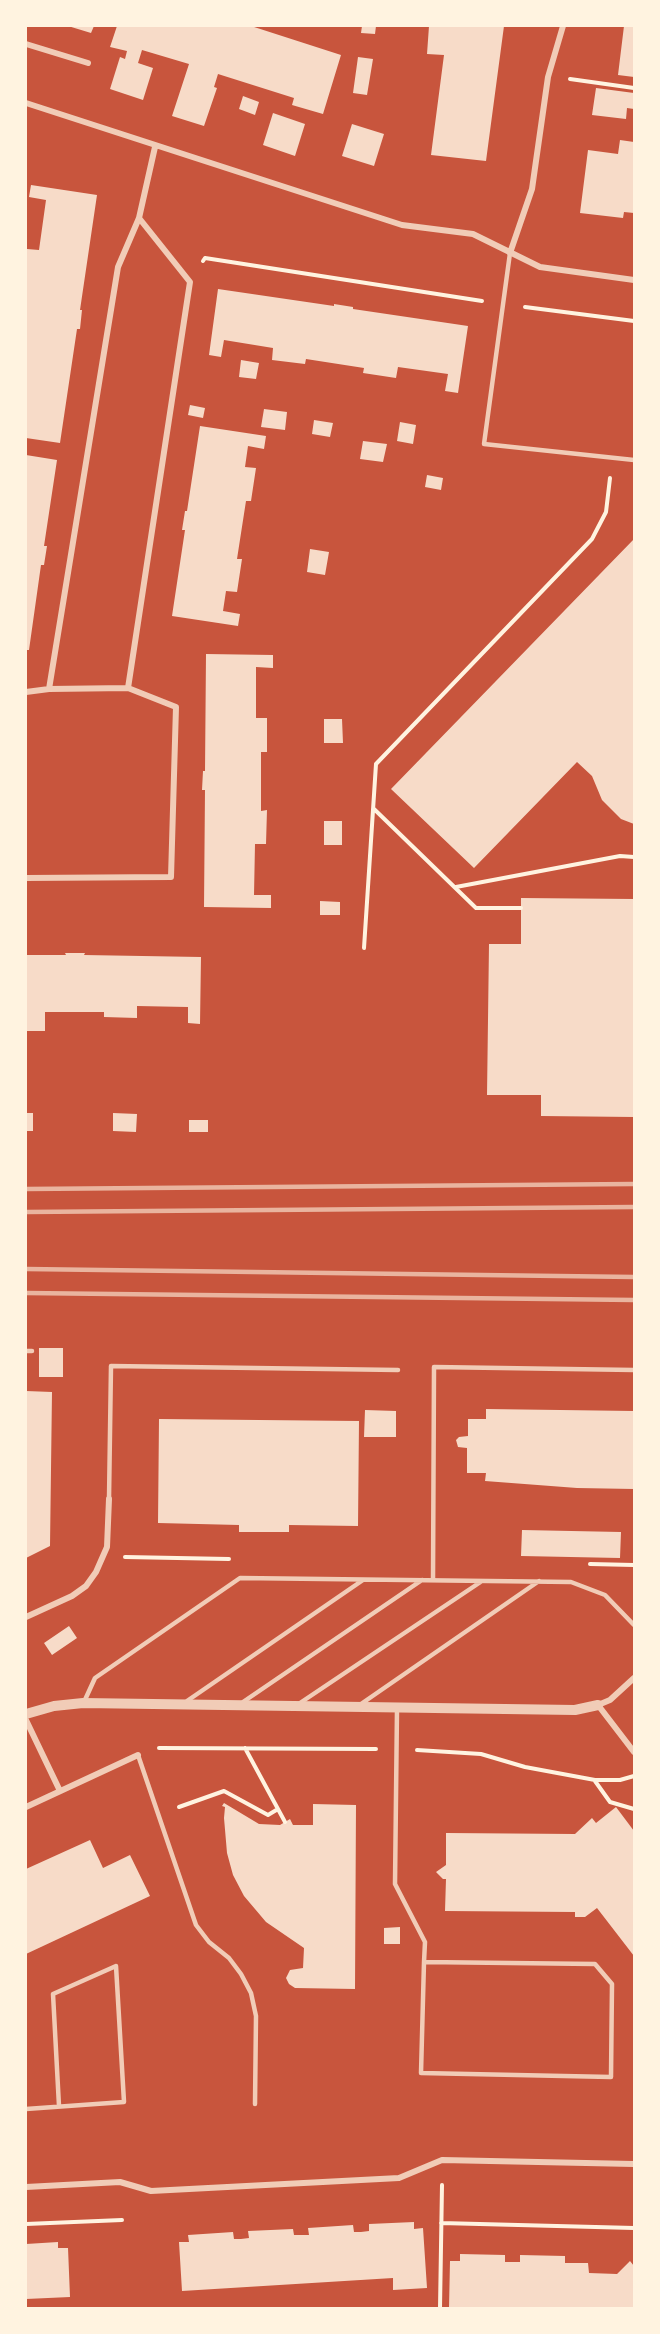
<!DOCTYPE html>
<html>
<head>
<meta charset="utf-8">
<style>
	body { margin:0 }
	#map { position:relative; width:660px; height:2334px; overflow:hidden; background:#c8553d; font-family:Quicksand,sans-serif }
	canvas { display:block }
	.frame { position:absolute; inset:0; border:27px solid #fff3e0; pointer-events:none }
</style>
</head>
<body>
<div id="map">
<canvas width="660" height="2334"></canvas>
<div class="frame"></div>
</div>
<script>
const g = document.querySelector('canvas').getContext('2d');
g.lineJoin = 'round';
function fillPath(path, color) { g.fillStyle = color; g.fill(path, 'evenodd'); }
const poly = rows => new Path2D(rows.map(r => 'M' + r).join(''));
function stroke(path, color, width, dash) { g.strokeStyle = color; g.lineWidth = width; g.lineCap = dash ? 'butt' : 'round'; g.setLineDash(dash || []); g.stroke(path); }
fillPath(poly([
	[68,26,94,26,91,33],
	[117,26,251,26,341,55,323,114,292,105,294,98,218,74,214,87,217,88,204,126,172,116,189,64,142,50,138,63,153,68,143,100,110,89,120,57,125,59,127,51,110,47],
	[362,26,376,26,375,34,361,33],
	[429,26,504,26,486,161,431,155,444,55,427,54],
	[624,26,634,26,634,77,618,75],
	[358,57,373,59,367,95,353,93],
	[596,88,634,93,634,109,627,108,626,119,592,115],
	[243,96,259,102,255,115,239,109],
	[273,113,305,124,295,156,263,145],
	[352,124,384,134,374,166,342,156],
	[620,140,634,142,634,213,624,212,623,218,580,213,588,150,618,154],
	[31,185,97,195,80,310,82,310,80,329,77,329,60,443,26,438,26,295,27,282,26,282,26,258,27,249,39,250,46,200,29,197],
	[218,289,334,306,334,304,353,307,353,309,468,326,458,393,445,391,448,374,398,367,396,378,363,373,364,368,306,359,305,364,272,360,273,348,224,340,221,357,209,355],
	[241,360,259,363,256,379,239,377],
	[190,405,205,408,203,418,188,415],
	[264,409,287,412,285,430,261,427],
	[314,420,333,423,330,437,312,434],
	[400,422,416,425,413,444,397,441],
	[200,426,266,436,264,449,248,446,245,467,256,468,251,501,246,501,237,559,242,559,237,592,226,591,223,611,240,614,238,626,172,616,185,530,182,530,185,511,187,511],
	[363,441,387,444,383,462,360,459],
	[26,455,57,460,44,546,47,546,44,565,41,565,29,650,26,650],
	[427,475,443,478,441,490,425,487],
	[634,539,634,824,621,819,602,800,592,776,577,762,474,868,391,789],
	[310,549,329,552,325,575,307,572],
	[206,654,273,655,273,668,256,667,256,718,267,718,267,752,261,752,261,811,267,810,266,844,255,844,254,895,271,895,271,908,204,907,205,790,202,790,203,771,205,771],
	[324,719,342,719,343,743,324,743],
	[324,821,342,821,342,845,324,845],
	[521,898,634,899,634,1117,541,1116,541,1095,487,1095,489,944,521,944],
	[320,901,340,902,340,915,320,915],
	[65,953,85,953,84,955,201,957,200,1024,188,1023,188,1007,137,1006,137,1018,104,1017,104,1012,45,1012,45,1031,26,1031,26,955,66,955],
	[26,1113,33,1113,33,1131,26,1131],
	[113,1113,137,1114,136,1132,113,1131],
	[189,1120,208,1120,208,1132,189,1132],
	[39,1348,63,1348,63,1377,39,1377],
	[26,1391,52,1392,50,1546,26,1558],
	[486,1409,634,1411,634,1489,577,1488,485,1481,486,1473,467,1473,467,1448,458,1447,456,1440,459,1437,468,1436,468,1419,486,1419],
	[365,1410,396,1411,396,1437,364,1437],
	[159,1419,359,1421,358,1526,289,1525,289,1532,239,1532,239,1525,158,1523],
	[522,1530,621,1532,620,1558,521,1556],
	[69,1626,77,1638,52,1655,44,1643],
	[224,1803,259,1824,280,1825,290,1819,293,1825,313,1825,313,1804,356,1805,355,1989,295,1988,289,1984,286,1978,290,1970,303,1968,304,1948,266,1922,244,1896,233,1875,227,1853,224,1818,225,1807,222,1806],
	[616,1807,634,1831,634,1956,597,1908,585,1917,575,1917,575,1912,445,1911,446,1879,443,1879,436,1872,446,1865,446,1833,575,1834,592,1818,596,1823],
	[90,1840,103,1868,130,1855,150,1896,26,1954,26,1869],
	[400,1927,400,1944,384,1944,384,1928],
	[414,2222,414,2229,423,2228,427,2288,393,2290,393,2278,182,2291,179,2242,189,2242,188,2235,233,2232,234,2239,241,2239,249,2238,248,2231,293,2229,294,2235,309,2235,308,2228,353,2225,354,2232,361,2232,369,2231,369,2224],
	[58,2242,58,2248,68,2248,70,2297,26,2299,26,2244],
	[460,2254,505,2255,505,2262,520,2262,520,2255,565,2256,565,2263,588,2263,589,2273,617,2274,630,2261,634,2266,634,2308,449,2308,450,2261,460,2261]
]), '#f7dbc8');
stroke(poly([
	[570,79,634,88],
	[203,261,205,258,482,301],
	[525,307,634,321],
	[374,809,476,908,521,908],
	[456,887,620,856,634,857],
	[364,948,376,764,592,539,606,512,610,478],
	[125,1557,229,1559],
	[590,1564,634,1565],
	[159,1748,376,1749],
	[245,1748,285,1822],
	[417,1750,481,1754,525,1767,595,1780,620,1780,634,1776],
	[595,1781,610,1802,634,1809],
	[179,1807,224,1791,268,1815,278,1809],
	[441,2223,634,2228],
	[26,2224,122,2220],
	[440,2308,442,2185]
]), '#fff3e0', 4);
stroke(poly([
	[510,253,484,444,634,460],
	[26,1351,32,1351],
	[109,1499,111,1366,398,1370],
	[433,1580,434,1367,634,1370],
	[187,1701,363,1580],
	[84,1702,95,1678,240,1578,571,1582,605,1595,634,1625],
	[243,1702,422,1580],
	[300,1703,482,1581],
	[361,1704,539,1581],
	[397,1709,395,1884,425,1942,424,1962,421,2073,611,2077,612,1984,595,1964,424,1962],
	[138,1755,196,1925,209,1942,229,1958,241,1974,251,1993,256,2016,255,2104],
	[26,2109,124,2102,116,1966,53,1994,59,2106]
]), '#f1ccb7', 4.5);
stroke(poly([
	[26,44,88,63],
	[26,103,402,225,473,234,540,267,634,280],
	[510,253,532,189,548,77,563,26],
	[49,689,128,688,190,282,139,218],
	[26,692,49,689,118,267,139,218,155,147],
	[26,878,171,877,176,707,128,688],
	[26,1617,72,1596,86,1586,96,1572,107,1547,109,1499],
	[634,1678,610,1700,598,1705,634,1752],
	[26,1720,60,1791],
	[26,1807,138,1755],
	[26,2187,120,2182,151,2191,399,2178,442,2160,634,2164]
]), '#f1ccb7', 6);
stroke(poly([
	[26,1714,54,1706,83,1703,575,1710,598,1705]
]), '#f1ccb7', 10);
stroke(poly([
	[26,1189,634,1184],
	[26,1212,634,1207],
	[26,1269,634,1277],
	[26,1293,634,1300]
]), '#e9b49f', 4.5);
</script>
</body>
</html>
